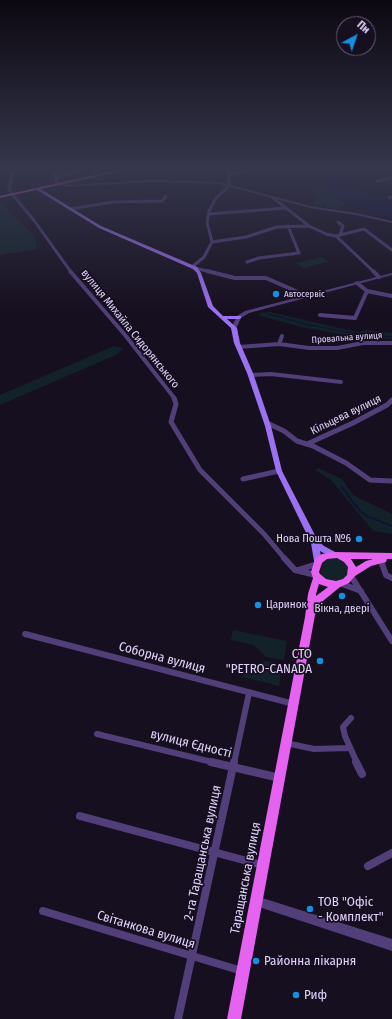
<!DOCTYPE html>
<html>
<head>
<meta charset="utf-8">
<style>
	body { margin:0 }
	#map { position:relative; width:392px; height:1019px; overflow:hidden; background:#160f1f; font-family:"Fira Sans Condensed",sans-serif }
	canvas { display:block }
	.north { position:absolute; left:336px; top:16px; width:40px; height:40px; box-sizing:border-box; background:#160f1f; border:1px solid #685d77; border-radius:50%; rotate:40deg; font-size:11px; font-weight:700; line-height:16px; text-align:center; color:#e2d1fb }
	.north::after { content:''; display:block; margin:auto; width:14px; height:18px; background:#168fe2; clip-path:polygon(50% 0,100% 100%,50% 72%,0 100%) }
</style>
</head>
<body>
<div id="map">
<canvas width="392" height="1019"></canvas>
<div class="north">Пн</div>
</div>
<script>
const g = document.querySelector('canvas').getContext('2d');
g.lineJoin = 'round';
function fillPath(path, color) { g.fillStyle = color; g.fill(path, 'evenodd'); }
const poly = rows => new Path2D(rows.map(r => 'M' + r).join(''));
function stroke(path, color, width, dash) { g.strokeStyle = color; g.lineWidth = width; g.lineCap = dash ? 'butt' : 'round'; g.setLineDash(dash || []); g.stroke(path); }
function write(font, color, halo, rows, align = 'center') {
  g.font = font + ' "Fira Sans Condensed",sans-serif'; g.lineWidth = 3.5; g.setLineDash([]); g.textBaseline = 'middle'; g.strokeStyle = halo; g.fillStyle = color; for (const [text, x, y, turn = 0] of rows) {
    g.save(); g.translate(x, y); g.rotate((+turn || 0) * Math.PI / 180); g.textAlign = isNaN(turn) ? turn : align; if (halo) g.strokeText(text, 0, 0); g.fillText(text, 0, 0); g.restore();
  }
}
fillPath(poly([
	[313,188,328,189,345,204,336,210,326,208,326,206,314,204,314,201,318,199,313,196,318,194,309,191],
	[0,202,35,237,37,249,0,255],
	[322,257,328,262,303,268,296,263],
	[270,312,357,332,367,330,392,333,392,339,355,337,301,327,260,316,259,313],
	[114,346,123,348,118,354,0,405,0,395],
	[318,468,342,479,353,495,392,514,392,534,373,531,331,480,315,470],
	[334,557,343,559,349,567,349,573,340,581,328,582,321,577,321,569,327,559],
	[233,630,287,641,284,660,266,657,254,645,231,640],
	[266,661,282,665,279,686,243,677,246,667]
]), '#122228');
fillPath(poly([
	[321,171,348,171,352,180,360,189,392,203,392,218,368,208,343,201,331,194,325,184]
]), '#0e1039');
stroke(poly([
	[269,314,305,324,352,333,392,337]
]), '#0e1039', 1);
stroke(poly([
	[341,486,360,511,369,517,392,526]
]), '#0e1039', 1.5);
stroke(poly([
	[229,175,247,171],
	[55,178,81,171],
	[377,181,392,178],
	[12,194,33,219,71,272],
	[272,197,309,226,326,234,336,236,374,272],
	[389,198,392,197],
	[70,209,113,202,162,201,166,196],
	[209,214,286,208],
	[338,222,343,226,340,235],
	[336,236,364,229,392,250],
	[212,242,246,237,277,227,309,226],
	[247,262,259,258,299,253,288,226],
	[192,267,204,257,212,242,207,222,209,211,216,198,230,185,227,171],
	[195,268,211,272]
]), '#523e79', 3);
stroke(poly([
	[70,271,125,335,175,399],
	[207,271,235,278,266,278,307,296],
	[373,271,379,277],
	[367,291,392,296],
	[320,315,355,318,367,291,357,283],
	[279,344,282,336],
	[239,347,279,344,309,348,337,348,363,343,392,343],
	[251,375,271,374,341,382]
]), '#523e79', 4);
stroke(poly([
	[174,398,176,404,171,422,200,470,264,534,285,559],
	[267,423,284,431,297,441,313,446,346,463,370,480,392,481],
	[307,444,353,423,387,405,392,400],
	[243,479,279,471]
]), '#523e79', 5);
stroke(poly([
	[284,558,295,570,316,575],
	[381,561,386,575,392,578],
	[298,570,317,564],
	[351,576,392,641],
	[342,584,361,591],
	[25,634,294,704],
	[351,718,343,727,345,736,357,763],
	[97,734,216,763],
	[286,743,314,749,349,748],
	[234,763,249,693]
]), '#523e79', 6);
stroke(poly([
	[211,762,280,778],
	[356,762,362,774],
	[80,816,262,865],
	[368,866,392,853],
	[43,911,242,971],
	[178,1019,234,762]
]), '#523e79', 8);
fillPath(poly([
	[11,171,15,171,11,190,14,194,12,195,7,190,11,171],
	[53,171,57,171,58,181,67,185,152,180,219,182,310,206,356,213,392,221,392,223,356,215,310,208,219,184,152,182,67,187,55,183,53,171],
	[392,273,392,275,249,313,241,318,236,329,232,329,231,328,237,316,245,311,392,273],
	[256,896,392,939,392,951,256,906,252,905,251,901,252,897,256,896]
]), '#523e79');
fillPath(poly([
	[37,188,39,188,101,226,197,267,201,273,213,306,223,316,241,316,241,318,239,319,227,319,237,328,240,343,253,373,271,426,282,471,318,541,324,546,337,553,338,555,337,557,331,557,320,551,322,561,321,563,318,564,315,563,314,561,311,543,276,471,265,426,247,373,234,343,231,328,208,307,197,273,193,269,99,228,37,190,37,188]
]), '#9c71f1');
fillPath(poly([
	[113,171,122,171,0,198,0,196,113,171],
	[334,552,392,553,392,559,387,559,386,562,371,566,355,576,349,583,340,587,323,601,315,615,241,1019,227,1019,305,617,308,594,313,578,311,572,315,559,322,554,334,552],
	[337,558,344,562,348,567,347,575,343,579,336,581,326,579,320,574,319,572,322,563,327,559,337,558],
	[351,559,373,559,366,561,356,567,351,559],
	[319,584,328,587,316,596,316,594,319,584]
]), '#e662f0');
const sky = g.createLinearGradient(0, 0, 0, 314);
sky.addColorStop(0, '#0c0811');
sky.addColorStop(0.54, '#36374d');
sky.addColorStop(1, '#36374d00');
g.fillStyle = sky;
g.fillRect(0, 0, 392, 314);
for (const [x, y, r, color] of [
	[276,294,4,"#168fe2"],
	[359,539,4,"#168fe2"],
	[342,596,4,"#168fe2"],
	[258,605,4,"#168fe2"],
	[320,661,4,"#168fe2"],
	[310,909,4,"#168fe2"],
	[256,961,4,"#168fe2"],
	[296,995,4,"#168fe2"]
]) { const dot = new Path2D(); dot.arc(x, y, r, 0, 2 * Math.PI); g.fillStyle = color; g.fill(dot); stroke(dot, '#160f1f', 1.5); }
write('9px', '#e2d1fb', '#160f1f', [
	["Автосервіс",284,294]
], 'left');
write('9px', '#e2d1fb', '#160f1f', [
	["Провальна вулиця",347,338,-4]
]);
write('11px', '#e2d1fb', '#160f1f', [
	["вулиця Михайла Сидорянського",130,329,51],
	["Кільцева вулиця",346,415,-26]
]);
write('11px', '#e2d1fb', '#160f1f', [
	["Нова Пошта №6",351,539],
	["Царинок",266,605,"left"],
	["Вікна, двері",342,609,"center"]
], 'right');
write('13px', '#e2d1fb', '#160f1f', [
	["СТО",312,654,"right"],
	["\"PETRO-CANADA",312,669,"right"],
	["ТОВ \"Офіс",318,902],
	["- Комплект\"",318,917],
	["Районна лікарня",264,961],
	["Риф",304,995]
], 'left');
write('13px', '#e2d1fb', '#160f1f', [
	["Соборна вулиця",162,658,15],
	["вулиця Єдності",191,744,14],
	["2-га Таращанська вулиця",203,853,-78],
	["Таращанська вулиця",246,878,-79],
	["Світанкова вулиця",146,930,17]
]);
</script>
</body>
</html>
